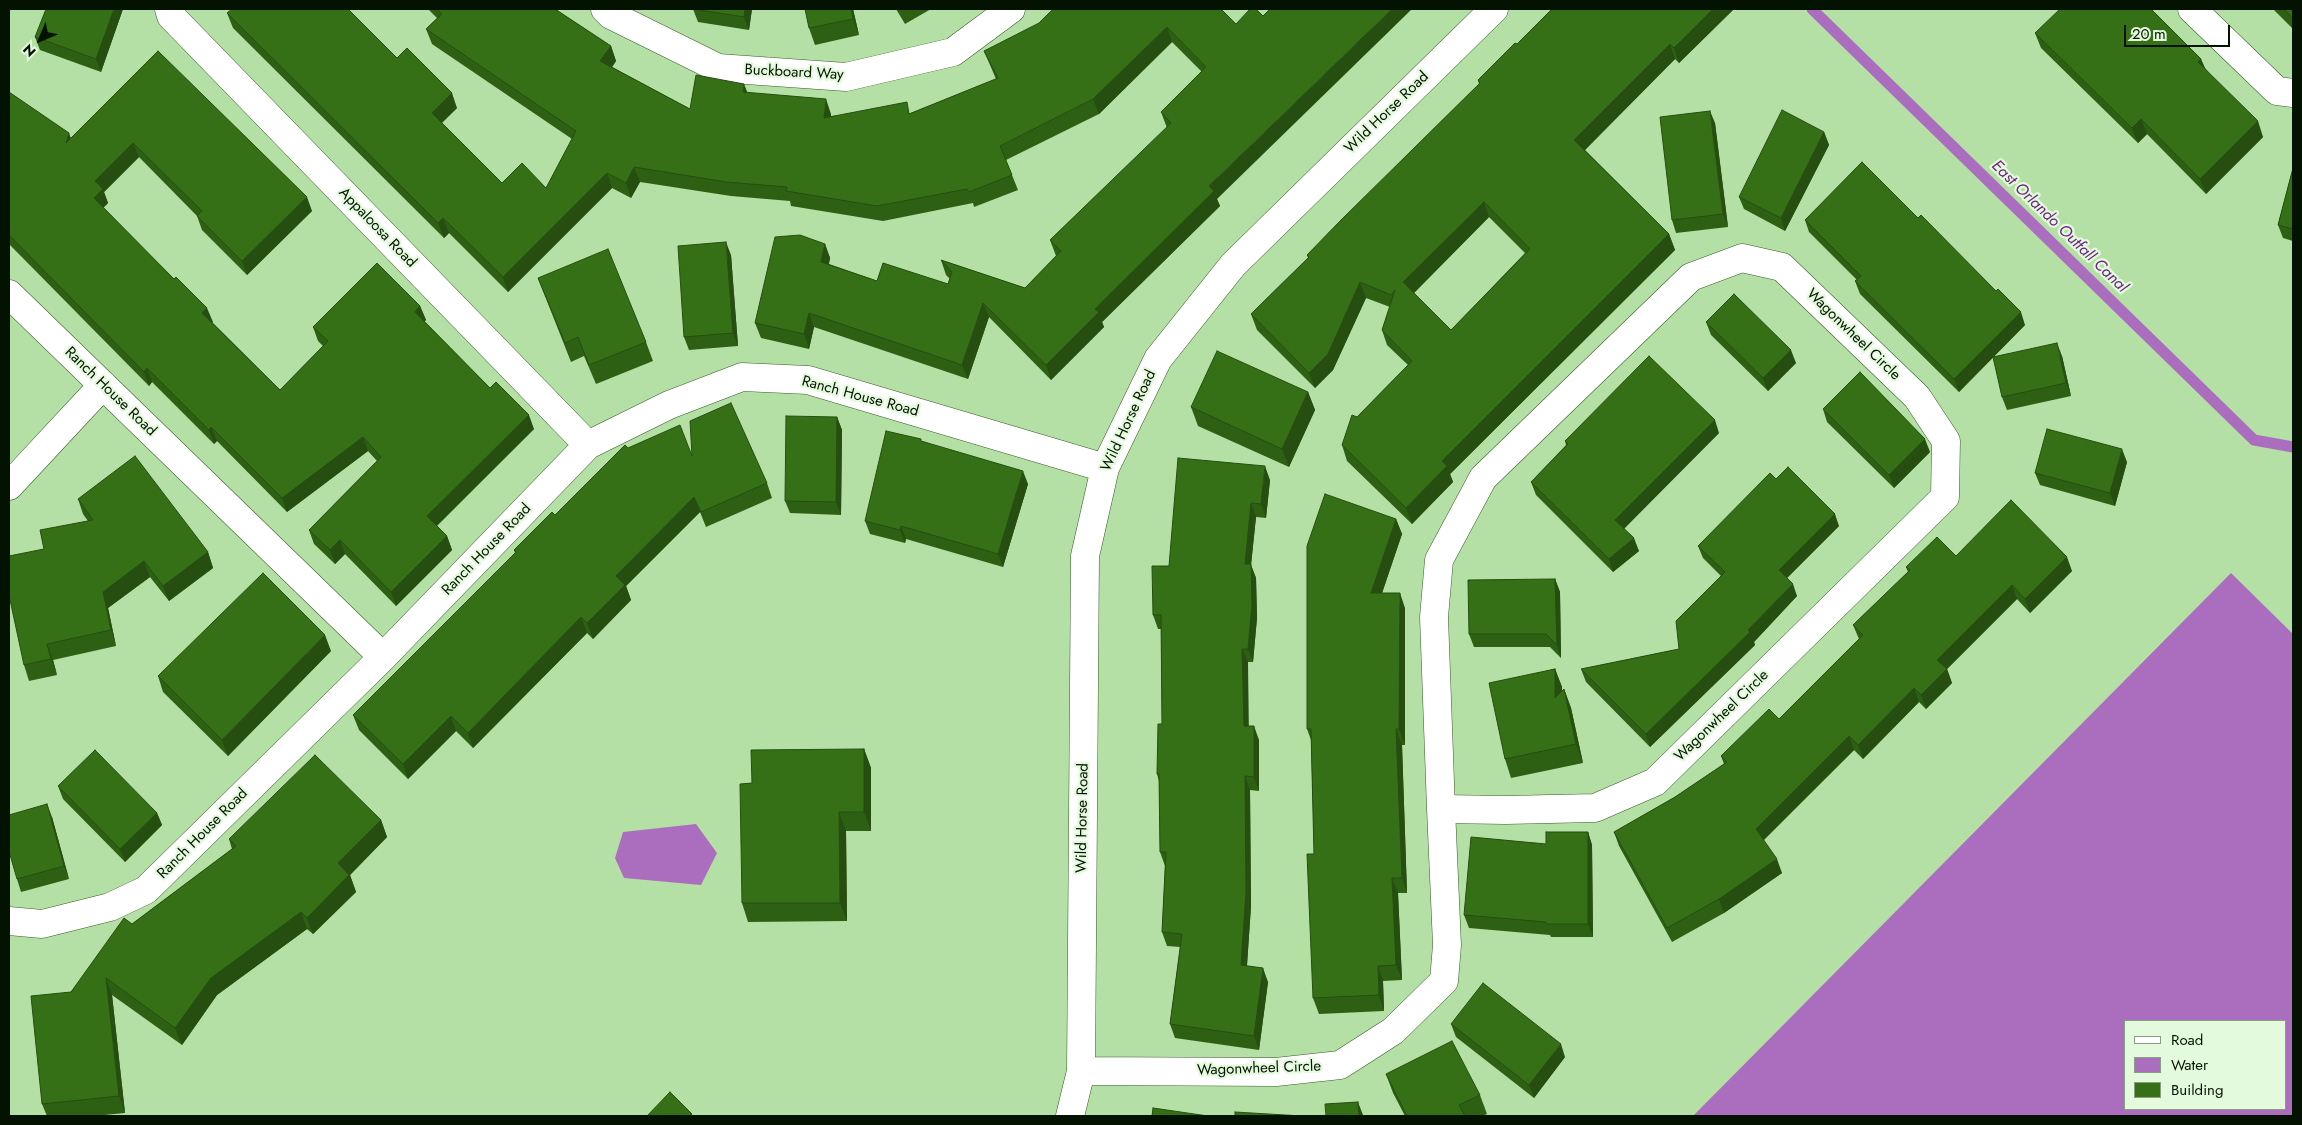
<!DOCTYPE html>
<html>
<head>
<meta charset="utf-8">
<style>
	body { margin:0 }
	#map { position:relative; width:2302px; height:1125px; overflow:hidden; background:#b5e0a5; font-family:Jost,sans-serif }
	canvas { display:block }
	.frame { position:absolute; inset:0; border:10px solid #041301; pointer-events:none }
	.legend { position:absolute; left:2124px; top:1020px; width:162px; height:90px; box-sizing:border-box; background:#e4fadc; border:1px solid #8a9e84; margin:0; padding:6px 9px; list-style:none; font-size:15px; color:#041301 }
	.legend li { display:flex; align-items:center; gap:10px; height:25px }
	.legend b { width:25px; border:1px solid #8a9e84 }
	.north { position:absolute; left:15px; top:15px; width:50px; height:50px; -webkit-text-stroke:4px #e4fadc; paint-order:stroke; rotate:225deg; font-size:14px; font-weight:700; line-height:20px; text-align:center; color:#041301 }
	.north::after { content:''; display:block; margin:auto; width:18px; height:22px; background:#041301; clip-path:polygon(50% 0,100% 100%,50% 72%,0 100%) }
	.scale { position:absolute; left:2124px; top:25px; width:106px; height:22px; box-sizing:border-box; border:2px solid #041301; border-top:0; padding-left:6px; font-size:15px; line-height:18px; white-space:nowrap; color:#041301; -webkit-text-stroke:4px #e4fadc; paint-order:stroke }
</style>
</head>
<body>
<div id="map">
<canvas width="2302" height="1125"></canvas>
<div class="frame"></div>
<ul class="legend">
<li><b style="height:6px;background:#fff"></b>Road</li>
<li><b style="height:14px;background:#ab6ebf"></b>Water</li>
<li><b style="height:14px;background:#357017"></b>Building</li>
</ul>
<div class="north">N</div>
<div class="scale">20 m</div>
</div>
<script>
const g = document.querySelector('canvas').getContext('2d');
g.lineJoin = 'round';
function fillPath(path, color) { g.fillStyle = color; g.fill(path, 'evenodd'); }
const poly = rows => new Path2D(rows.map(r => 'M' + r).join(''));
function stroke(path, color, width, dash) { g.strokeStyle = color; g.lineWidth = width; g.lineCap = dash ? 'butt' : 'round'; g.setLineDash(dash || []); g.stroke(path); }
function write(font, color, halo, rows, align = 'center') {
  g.font = font + ' Jost,sans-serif'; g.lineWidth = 4.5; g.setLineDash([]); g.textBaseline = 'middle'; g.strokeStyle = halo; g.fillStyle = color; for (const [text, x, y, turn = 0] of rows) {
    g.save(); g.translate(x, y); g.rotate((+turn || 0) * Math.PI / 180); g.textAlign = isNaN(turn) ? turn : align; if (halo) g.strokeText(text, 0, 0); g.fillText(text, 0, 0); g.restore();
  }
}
fillPath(poly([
	[2231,573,2293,634,2293,1116,1693,1116],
	[2126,1021,2286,1021,2286,1109,2126,1109],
	[696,824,717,853,701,885,624,878,615,858,623,832]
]), '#ab6ebf');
stroke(poly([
	[1812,9,2254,440,2293,447]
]), '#ab6ebf', 11);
const minor = poly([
	[169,9,171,16,588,445],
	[605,9,611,15,718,68,846,77,953,52,1011,9],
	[2192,9,2277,91,2293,93],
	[9,294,383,657],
	[9,486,103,385],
	[9,921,42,924,110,907,146,890,383,657,588,445,669,405,742,377,808,380,1105,468],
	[1081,1071,1276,1072,1340,1065,1393,1031,1444,981,1447,945,1441,809,1434,617,1439,560,1483,478,1691,277,1742,258,1782,267,1917,397,1946,441,1945,497,1655,782,1595,808,1506,810,1441,809],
	[1070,1116,1081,1071,1085,556,1105,468,1158,359,1233,265,1494,9]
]);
stroke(minor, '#365c27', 29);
stroke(minor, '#fff', 28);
fillPath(poly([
	[123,9,101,72,40,50,35,37],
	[428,9,555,9,611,46,616,61,612,67,690,109,748,93,831,114,831,116,911,113,996,79,984,51,1221,9,1217,199,1220,206,1102,322,1104,327,1051,380,989,317,968,379,814,327,809,349,761,338,755,323,825,244,830,258,829,264,877,281,948,284,950,279,946,275,941,260,1025,288,1056,256,1050,240,1167,128,1161,112,1202,72,1172,42,1099,114,1006,160,1018,190,974,207,973,203,883,221,791,206,790,201,731,196,640,182,631,198,612,188,508,292,449,233,444,238,233,28,227,13,397,58,457,108,442,123,502,183,546,188,572,139,432,44,426,29,437,18],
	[693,9,752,9,749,30,698,22],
	[853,9,859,35,815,45,809,28],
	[896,9,931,9,905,24],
	[1552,9,1734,9,1679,63,1675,59,1585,150,1669,234,1675,250,1450,474,1453,482,1412,524,1347,461,1342,445,1357,417,1408,365,1387,345,1382,330,1390,307,1366,298,1333,370,1315,388,1257,330,1251,314,1308,258,1307,255,1479,84,1478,80,1517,44],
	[1489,217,1525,253,1451,330,1414,293],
	[2273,9,2293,9,2293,29],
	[2035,33,2201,59,2205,68,2263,137,2206,194,2147,134,2138,143,2041,48],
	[158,51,312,211,247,275,202,230,197,216,139,157,104,192,108,203,103,208,213,322,212,322,280,390,323,346,318,341,313,327,420,306,426,320,424,321,490,388,534,429,437,526,447,536,452,550,396,606,345,554,335,564,314,544,309,530,377,461,368,451,287,512,217,441,214,444,152,382,149,386,9,244,9,92,71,138],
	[1715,123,1728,227,1676,233,1672,220],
	[1824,132,1829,145,1785,231,1744,209,1739,197],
	[2293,168,2293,241,2283,238,2278,225],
	[1805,220,2025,325,1959,392,1860,294,1855,281,1857,280,1809,232],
	[731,255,738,346,689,350,684,337],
	[538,278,646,342,653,361,596,384,584,356,571,362,545,296],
	[1706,322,1796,363,1768,391,1711,335],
	[2062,356,2071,396,2007,410,2002,397],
	[1308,392,1315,410,1289,467,1198,426,1191,407],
	[1823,409,1930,452,1894,488,1827,422],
	[837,417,842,430,841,515,790,513,785,501],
	[1719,433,1624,528,1639,551,1613,572,1536,495,1531,482,1566,445,1565,441],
	[922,441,1028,484,1003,567,906,539,905,543,870,534,865,521],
	[628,448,692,456,767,483,772,498,706,527,700,512,626,586,631,600,593,639,587,633,473,748,456,731,408,779,359,730,353,715,515,553,514,550,555,515],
	[2127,462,2115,506,2040,485,2035,473],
	[1776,479,1839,526,1787,578,1797,596,1754,642,1755,645,1650,747,1586,682,1581,669,1679,649,1721,576,1703,558,1698,546],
	[1270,480,1266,518,1256,517,1251,565,1256,578,1257,618,1253,662,1248,662,1248,726,1259,740,1259,791,1250,790,1251,906,1247,966,1268,982,1259,1050,1175,1038,1170,1024,1180,947,1167,946,1162,932,1165,866,1160,852,1159,781,1157,774,1162,724,1161,629,1158,629,1153,615,1169,566],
	[78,499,208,552,213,568,169,601,150,577,108,608,116,646,53,660,57,675,29,681,24,665,44,549,88,521,83,514],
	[1396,519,1402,534,1382,593,1405,608,1405,745,1402,745,1407,893,1398,893,1402,980,1383,981,1384,1011,1319,1014,1313,998,1314,854,1311,740,1307,729],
	[1956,556,2072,571,2030,613,2017,599,1947,669,1952,683,1926,709,1919,702,1863,759,1854,750,1763,840,1782,873,1724,913,1672,942,1619,846,1614,832,1675,797,1724,764,1721,756,1779,719,1859,639,1853,625,1908,572,1906,567],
	[1555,579,1560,592,1561,658,1550,647,1474,647,1469,634],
	[331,651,228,756,163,692,158,676],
	[1555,669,1562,687,1562,691,1564,689,1571,708,1583,763,1511,778,1505,759],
	[864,749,871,768,871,831,846,831,847,921,748,922,742,903,752,783],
	[58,786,157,813,162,825,125,862,63,799],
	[52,817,69,879,21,892,17,879],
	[381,820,387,837,350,875,356,892,313,934,307,929,217,995,182,1045,112,995,125,1113,94,1116,47,1116,42,1104,71,992,132,924,232,849,229,839],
	[1588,832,1592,845,1593,937,1551,937,1550,935,1469,928,1464,915,1546,844],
	[1451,1024,1565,1057,1534,1098,1456,1037],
	[1386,1074,1480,1095,1487,1114,1482,1116,1405,1116,1393,1093]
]), '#2e6014');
fillPath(poly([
	[114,9,123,9,101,72,96,59],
	[745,9,752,9,749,30,744,17],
	[851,9,853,9,859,35,853,19],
	[1392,9,1412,9,1217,199,1220,206,1102,322,1104,327,1051,380,1046,365,1095,309,1209,186],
	[1713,9,1734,9,1679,63,1674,48],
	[1167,27,1172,42,1099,114,1093,99],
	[1670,44,1675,59,1580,155,1574,140],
	[611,46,616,61,606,76,600,61],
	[2201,59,2207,74,2198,62],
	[744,84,750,99,743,92],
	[452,93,457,108,437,127,432,113],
	[826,99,831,114,830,132,824,118],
	[1710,111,1715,123,1728,227,1723,214],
	[2141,119,2147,134,2138,143,2132,128],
	[2258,121,2263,137,2206,194,2200,179],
	[1824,132,1829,145,1785,231,1781,218],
	[69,133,74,147,66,143],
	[133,143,139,157,104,192,108,203,99,212,94,198,95,181],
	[634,167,640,182,631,198,626,183],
	[607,173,612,188,508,292,503,277],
	[307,197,312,211,247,275,242,261],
	[1484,202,1489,217,1409,298,1403,282],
	[443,218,449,233,444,238,438,223],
	[1669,234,1675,250,1450,474,1453,482,1412,524,1406,508,1442,461],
	[726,242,731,255,738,346,733,333],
	[825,244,830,258,826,277,821,262],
	[1360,282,1366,298,1333,370,1315,388,1309,373],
	[983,303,989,317,968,379,962,365],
	[420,306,426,320,420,326,415,312],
	[207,308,213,322,208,327,202,313],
	[2021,312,2025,325,1959,392,1954,379],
	[809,313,814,327,809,349,804,334],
	[2057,343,2062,356,2071,396,2066,383],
	[1791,350,1796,363,1768,391,1763,378],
	[147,368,152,382,149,386,144,372],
	[1308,392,1315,410,1289,467,1282,449],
	[529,415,534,429,432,530,427,516],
	[837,417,842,430,841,515,836,502],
	[1715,420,1719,433,1620,533,1615,520],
	[211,427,217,441,214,444,209,430],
	[363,437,368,451,287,512,282,498],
	[1925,439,1930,452,1894,488,1889,475],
	[2122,449,2127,462,2115,506,2110,493],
	[1265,466,1270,480,1266,518,1261,504],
	[1023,471,1028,484,1003,567,998,554],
	[694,497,700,512,626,586,631,600,593,639,587,623,616,576],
	[1251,503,1256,517,1251,565,1256,578,1257,618,1253,662,1248,649,1245,564],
	[1835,514,1839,526,1783,582,1779,570],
	[1396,519,1402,534,1377,608,1371,593],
	[901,526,906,539,905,543,900,530],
	[447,536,452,550,396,606,391,592],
	[1634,538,1639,551,1613,572,1609,559],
	[340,540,345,554,335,564,330,550],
	[208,552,213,568,169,601,163,586],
	[2067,557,2072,571,2030,613,2025,599],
	[144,561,150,577,108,608,116,646,111,630,103,592],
	[1555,579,1560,592,1561,658,1557,645],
	[1793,584,1797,596,1754,642,1755,645,1650,747,1646,734],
	[2012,585,2017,599,1943,673,1947,669,1952,683,1926,709,1921,695,1937,660],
	[1400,593,1405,608,1405,745,1399,729],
	[581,617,587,633,473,748,468,733],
	[325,635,331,651,228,756,222,740],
	[47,644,53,660,57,675,51,659],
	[1242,649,1248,662,1249,740,1244,726],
	[1555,669,1562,687,1562,716,1555,698],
	[1914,688,1919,702,1863,759,1858,745],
	[1564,689,1571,708,1583,763,1576,744],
	[451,716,456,731,408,779,403,764],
	[1254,726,1259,740,1259,791,1254,777],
	[1396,729,1402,745,1407,893,1402,878],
	[1849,736,1854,750,1761,843,1756,829],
	[864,749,871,768,871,831,864,812],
	[1245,776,1250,790,1251,906,1246,979,1241,965],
	[47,804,52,817,69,879,64,866],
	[839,812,846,831,847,921,840,903],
	[157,813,162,825,125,862,120,849],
	[381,820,387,837,350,875,356,892,313,934,307,918,338,863],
	[1588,832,1592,845,1593,937,1588,924],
	[1777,859,1782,873,1724,913,1719,899],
	[1392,878,1398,893,1402,980,1396,965],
	[301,912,307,929,217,995,182,1045,175,1028,211,978],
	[1378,966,1383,981,1384,1011,1379,995],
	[1263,968,1268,982,1259,1050,1254,1036],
	[106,978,112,995,125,1113,119,1096],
	[1561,1044,1565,1057,1534,1098,1529,1085],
	[1358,1102,1363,1115,1363,1116,1359,1116]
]), '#254e10');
const building = poly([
	[46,9,114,9,96,59,35,37,46,9],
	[232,9,348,9,397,58,407,48,452,93,432,113,502,183,522,163,546,188,576,131,426,29,442,14,437,9,555,9,611,46,600,61,690,109,696,75,744,84,743,92,826,99,824,118,907,102,909,114,998,78,984,51,1039,23,1053,9,1221,9,1236,24,1250,9,1256,9,1263,16,1270,9,1392,9,1209,186,1214,191,1095,309,1099,312,1046,365,983,303,962,365,809,313,804,334,755,323,775,237,800,235,825,244,821,262,877,281,883,263,948,284,952,272,941,260,1025,288,1061,251,1050,240,1171,123,1161,112,1206,67,1167,27,1093,99,1000,146,1012,175,969,192,967,189,877,206,786,191,787,187,726,182,634,167,626,183,607,173,503,277,443,218,438,223,227,13,232,9],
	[693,9,745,9,744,17,693,9],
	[805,9,851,9,853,19,809,28,805,9],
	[1552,9,1713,9,1674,48,1670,44,1574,140,1669,234,1442,461,1447,466,1406,508,1342,445,1352,415,1357,417,1412,361,1382,330,1395,290,1391,295,1360,282,1328,354,1309,373,1251,314,1309,257,1307,255,1341,220,1480,83,1478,80,1515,43,1517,44,1552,9],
	[1484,202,1530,249,1451,330,1403,282,1484,202],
	[2060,9,2151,9,2201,59,2198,62,2258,121,2200,179,2141,119,2132,128,2035,33,2060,9],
	[2284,9,2293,9,2293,18,2284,9],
	[158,51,307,197,242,261,197,216,202,211,133,143,95,181,103,189,94,198,174,279,176,277,207,308,202,313,280,390,328,341,313,327,377,263,420,306,415,312,490,388,496,382,529,415,427,516,447,536,391,592,340,540,330,550,309,530,381,457,363,437,282,498,211,427,209,430,147,368,144,372,9,235,9,224,10,224,9,223,9,92,69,133,66,143,158,51],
	[1782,110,1824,132,1781,218,1739,197,1782,110],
	[1710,111,1723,214,1672,220,1660,117,1710,111],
	[1862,162,1918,218,1921,215,1996,291,1998,289,2021,312,1954,379,1855,281,1861,276,1805,220,1862,162],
	[2293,168,2293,229,2278,225,2293,168],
	[726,242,733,333,684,337,678,246,726,242],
	[608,249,646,342,589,365,578,337,565,343,538,278,608,249],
	[1734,294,1791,350,1763,378,1706,322,1734,294],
	[2057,343,2066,383,2002,397,1993,357,2057,343],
	[1217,351,1308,392,1282,449,1191,407,1217,351],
	[1649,356,1715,420,1615,520,1634,538,1609,559,1531,482,1568,444,1565,441,1649,356],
	[1860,372,1925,439,1889,475,1823,409,1860,372],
	[731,403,767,483,701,512,694,497,616,576,625,585,587,623,581,617,468,733,451,716,403,764,353,715,516,552,514,550,552,512,555,515,625,445,628,448,680,425,692,456,690,421,731,403],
	[786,416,837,417,836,502,785,501,786,416],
	[2047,429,2122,449,2110,493,2035,473,2047,429],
	[886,431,921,439,921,441,1023,471,998,554,901,526,900,530,865,521,886,431],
	[135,456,208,552,163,586,144,561,103,592,111,630,47,644,51,659,24,665,9,595,9,556,44,549,40,530,93,520,78,499,135,456],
	[1178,458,1265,466,1261,504,1251,503,1245,564,1251,564,1252,604,1248,649,1242,649,1244,726,1254,726,1254,777,1245,776,1246,892,1241,965,1263,968,1254,1036,1170,1024,1182,934,1162,932,1166,852,1160,852,1159,774,1157,774,1158,724,1162,724,1161,615,1153,615,1152,566,1169,566,1178,458],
	[1788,467,1835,514,1779,570,1793,584,1748,630,1750,632,1646,734,1581,669,1679,649,1676,621,1725,572,1698,546,1770,473,1776,479,1788,467],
	[1325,494,1396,519,1371,593,1400,593,1399,729,1396,729,1402,878,1392,878,1396,965,1378,966,1379,995,1313,998,1307,854,1314,854,1311,729,1307,729,1307,546,1325,494],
	[2011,500,2067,557,2025,599,2012,585,1937,660,1947,669,1921,695,1914,688,1858,745,1849,736,1756,829,1777,859,1719,899,1667,928,1614,832,1675,797,1727,762,1721,756,1769,709,1779,719,1863,635,1853,625,1910,570,1906,567,1937,537,1956,556,2011,500],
	[263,573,325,635,222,740,158,676,263,573],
	[1555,579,1557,645,1546,634,1469,634,1468,580,1555,579],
	[1555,669,1555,698,1564,689,1576,744,1505,759,1489,683,1555,669],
	[864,749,864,812,839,812,840,903,742,903,740,784,752,783,751,750,864,749],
	[95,750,157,813,120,849,58,786,95,750],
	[315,755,381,820,338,863,349,875,307,918,301,912,211,978,175,1028,106,978,119,1096,42,1104,31,996,71,992,124,918,132,924,236,846,229,839,315,755],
	[47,804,64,866,17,879,9,851,9,815,47,804],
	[1546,832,1588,832,1588,924,1546,924,1546,922,1464,915,1471,837,1546,844,1546,832],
	[1483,983,1561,1044,1529,1085,1451,1024,1483,983],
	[1452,1041,1480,1095,1459,1105,1465,1116,1407,1116,1386,1074,1452,1041],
	[670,1092,692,1114,689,1116,647,1116,670,1092],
	[1358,1102,1359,1116,1326,1116,1325,1104,1358,1102],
	[1153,1108,1208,1116,1152,1116,1153,1108],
	[1235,1112,1302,1116,1235,1116,1235,1112]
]);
fillPath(building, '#357017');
stroke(building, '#254e10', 1);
write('15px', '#041301', '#e4fadc', [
	["Buckboard Way",794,73,3],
	["Wild Horse Road",1387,113,-44],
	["Appaloosa Road",377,228,46],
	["Wagonwheel Circle",1853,335,44],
	["Ranch House Road",110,392,44],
	["Ranch House Road",860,397,15],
	["Wild Horse Road",1129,421,-65],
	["Ranch House Road",487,550,-46],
	["Wagonwheel Circle",1722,716,-44],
	["Wild Horse Road",1083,818,-89],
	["Ranch House Road",203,834,-45],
	["Wagonwheel Circle",1259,1069,-2]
]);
write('italic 16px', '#6f2386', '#e4fadc', [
	["East Orlando Outfall Canal",2059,227,44]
]);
</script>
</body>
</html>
